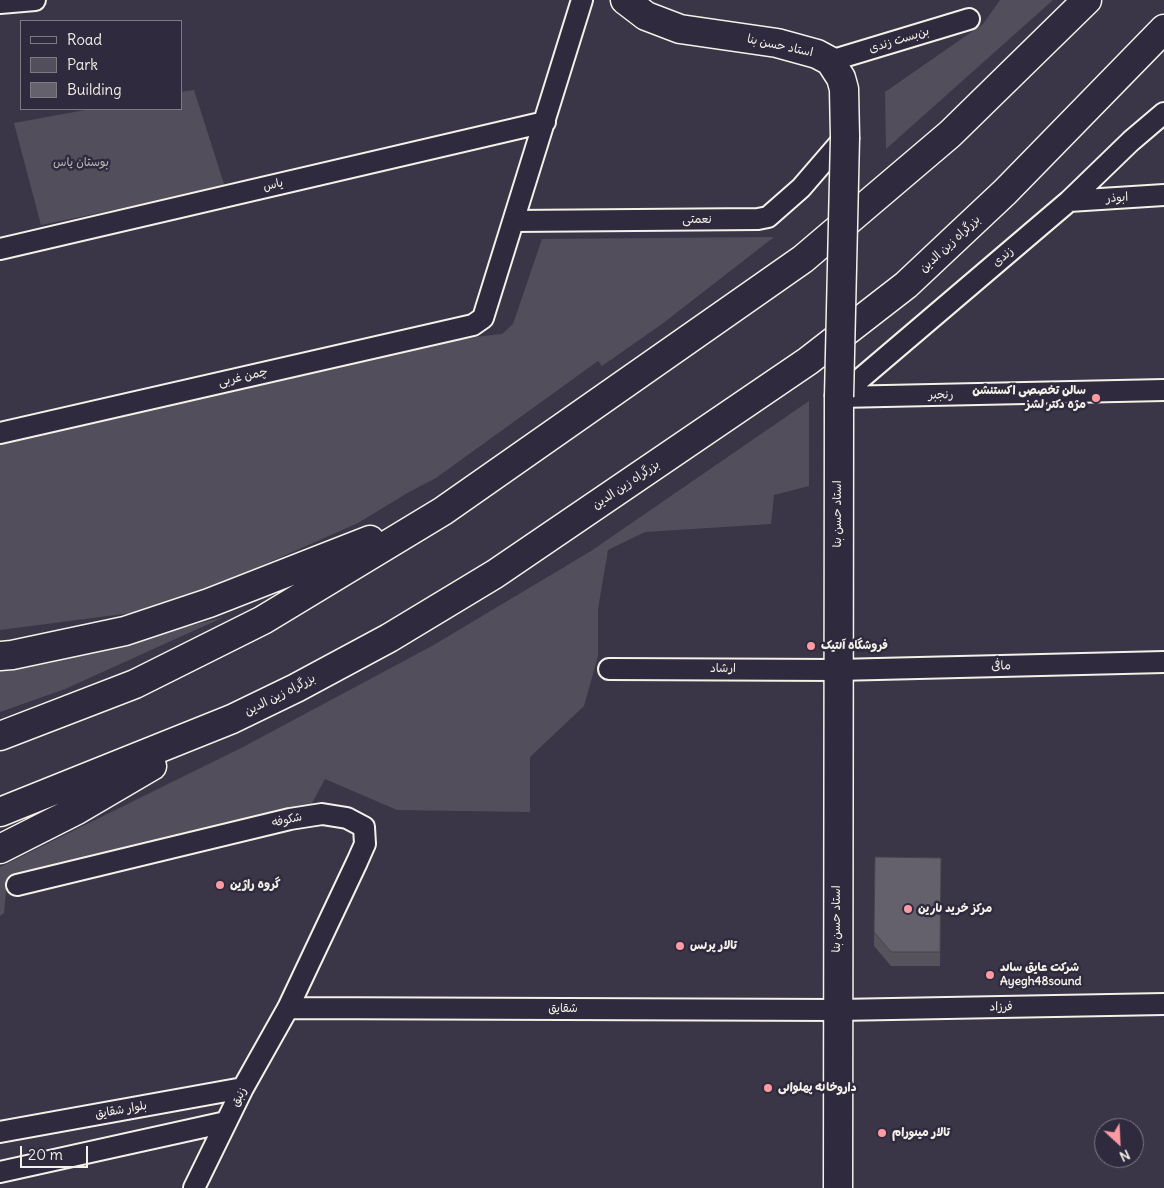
<!DOCTYPE html>
<html>
<head>
<meta charset="utf-8">
<style>
	body { margin:0 }
	#map { position:relative; width:1164px; height:1188px; overflow:hidden; background:#3b3647; font-family:Delius,sans-serif }
	canvas { display:block }
	.legend { position:absolute; left:20px; top:20px; width:162px; height:90px; box-sizing:border-box; background:#2f2a3d; border:1px solid #7e7a81; margin:0; padding:6px 9px; list-style:none; font-size:15px; color:#f4f1e8 }
	.legend li { display:flex; align-items:center; gap:10px; height:25px }
	.legend b { width:25px; border:1px solid #7e7a81 }
	.north { position:absolute; left:1094px; top:1118px; width:50px; height:50px; box-sizing:border-box; background:#2f2a3d; border:1px solid #7e7a81; border-radius:50%; rotate:155deg; font-size:14px; font-weight:700; line-height:20px; text-align:center; color:#f4f1e8 }
	.north::after { content:''; display:block; margin:auto; width:18px; height:22px; background:#ff9aa2; clip-path:polygon(50% 0,100% 100%,50% 72%,0 100%) }
	.scale { position:absolute; left:20px; top:1146px; width:68px; height:22px; box-sizing:border-box; border:2px solid #f4f1e8; border-top:0; padding-left:6px; font-size:15px; line-height:18px; white-space:nowrap; color:#f4f1e8; -webkit-text-stroke:4px #2f2a3d; paint-order:stroke }
</style>
</head>
<body>
<div id="map">
<canvas width="1164" height="1188"></canvas>
<ul class="legend">
<li><b style="height:6px;background:#2f2a3d"></b>Road</li>
<li><b style="height:14px;background:#534e5c"></b>Park</li>
<li><b style="height:14px;background:#65616c"></b>Building</li>
</ul>
<div class="north">N</div>
<div class="scale">20 m</div>
</div>
<script>
const g = document.querySelector('canvas').getContext('2d');
g.lineJoin = 'round';
function fillPath(path, color) { g.fillStyle = color; g.fill(path, 'evenodd'); }
const poly = rows => new Path2D(rows.map(r => 'M' + r).join(''));
function stroke(path, color, width, dash) { g.strokeStyle = color; g.lineWidth = width; g.lineCap = dash ? 'butt' : 'round'; g.setLineDash(dash || []); g.stroke(path); }
function write(font, color, halo, rows, align = 'center') {
  g.font = font + ' Delius,"Playpen Sans Arabic",sans-serif'; g.lineWidth = 5; g.setLineDash([]); g.textBaseline = 'middle'; g.strokeStyle = halo; g.fillStyle = color; for (const [text, x, y, turn = 0] of rows) {
    g.save(); g.translate(x, y); g.rotate((+turn || 0) * Math.PI / 180); g.textAlign = isNaN(turn) ? turn : align; if (halo) g.strokeText(text, 0, 0); g.fillText(text, 0, 0); g.restore();
  }
}
fillPath(poly([
	[1000,0,1053,0,886,149,885,92,983,24],
	[194,90,225,187,41,225,14,123,91,109,181,109,181,92],
	[774,237,662,324,602,366,598,361,436,478,409,492,358,523,245,573,146,611,0,630,0,443,363,356,483,336,502,334,513,324,542,239],
	[809,401,809,486,774,495,771,524,645,532,608,550,598,609,598,656,584,706,530,757,530,812,397,810,325,779,311,805,7,881,4,913,0,916,0,867,243,747,432,646,591,551],
	[224,617,65,689,0,712,0,669,50,663]
]), '#534e5c');
const street = poly([
	[0,3,35,0],
	[830,61,969,19],
	[1069,201,1164,195],
	[514,221,758,219,768,217,801,188,845,137],
	[0,249,545,122],
	[839,397,1069,201,1131,141,1164,113],
	[839,397,1164,390],
	[0,433,473,325,483,318,582,0],
	[609,669,837,670,1164,662],
	[17,885,290,819,322,814,347,818,364,827,365,844,357,862,288,1008,243,1088,194,1188],
	[288,1008,838,1010,1164,1004],
	[0,1132,243,1088],
	[0,1172,226,1122]
]);
const secondary = poly([
	[625,0,646,16,680,29,777,43,817,54,830,61,841,78,844,89,845,137],
	[838,1188,839,397]
]);
const highway = poly([
	[0,656,12,655,125,631,209,603,370,540],
	[0,736,135,684,263,620,443,511,803,259,950,134,1087,0],
	[0,812,232,719,296,688,389,638,495,574,808,361,906,285,1005,192,1164,29],
	[0,849,77,810,152,766]
]);
stroke(street, '#f4f1e8', 24);
stroke(secondary, '#f4f1e8', 31);
stroke(highway, '#f4f1e8', 31);
stroke(street, '#2f2a3d', 20);
stroke(secondary, '#2f2a3d', 28);
stroke(highway, '#2f2a3d', 28);
const secondaryBridge = poly([
	[839,397,845,137]
]);
stroke(secondaryBridge, '#f4f1e8', 31, []);
stroke(secondaryBridge, '#2f2a3d', 28);
fillPath(poly([
	[875,857,941,858,940,966,891,966,874,946]
]), '#57535d');
const building = poly([
	[875,857,941,858,940,952,891,952,874,932,875,857]
]);
fillPath(building, '#65616c');
stroke(building, '#47444c', 1);
for (const [x, y, r, color] of [
	[1096,398,5,"#ff9aa2"],
	[811,646,5,"#ff9aa2"],
	[220,885,5,"#ff9aa2"],
	[908,909,5,"#ff9aa2"],
	[680,946,5,"#ff9aa2"],
	[990,975,5,"#ff9aa2"],
	[768,1088,5,"#ff9aa2"],
	[882,1133,5,"#ff9aa2"]
]) { const dot = new Path2D(); dot.arc(x, y, r, 0, 2 * Math.PI); g.fillStyle = color; g.fill(dot); stroke(dot, '#2f2a3d', 2); }
write('12px', '#f4f1e8', '#2f2a3d', [
	["بن‌بست زندی",899,40,-17],
	["استاد حسن بنا",780,46,12],
	["یاس",273,185,-13],
	["ابوذر",1117,198,-4],
	["نعمتی",697,220],
	["بزرگراه زین الدین",950,244,-43],
	["زندی",1003,257,-40],
	["چمن غربی",243,377,-13],
	["رنجبر",941,395,-1],
	["بزرگراه زین الدین",626,485,-34],
	["استاد حسن بنا",838,514,-90],
	["مافی",1001,666,-1],
	["ارشاد",723,669],
	["بزرگراه زین الدین",280,695,-27],
	["شکوفه",287,820,-12],
	["استاد حسن بنا",837,919,-90],
	["فرزاد",1001,1007,-1],
	["شقایق",563,1009],
	["زنبق",239,1097,-63],
	["بلوار شقایق",121,1110,-10]
]);
write('12px', '#bcb8b7', '#2f2a3d', [
	["بوستان یاس",81,163]
]);
write('bold 12px', '#f4f1e8', '#2f2a3d', [
	["سالن تخصصی اکستنشن",1086,391,"right"],
	["مژه دکتر لشز",1086,405,"right"],
	["فروشگاه آنتیک",821,646],
	["گروه راژین",230,885],
	["مرکز خرید نارین",918,909],
	["تالار پرنس",690,946],
	["شرکت عایق ساند",1000,968],
	["Ayegh48sound",1000,982],
	["داروخانه پهلوانی",778,1088],
	["تالار مینورام",892,1133]
], 'left');
</script>
</body>
</html>
